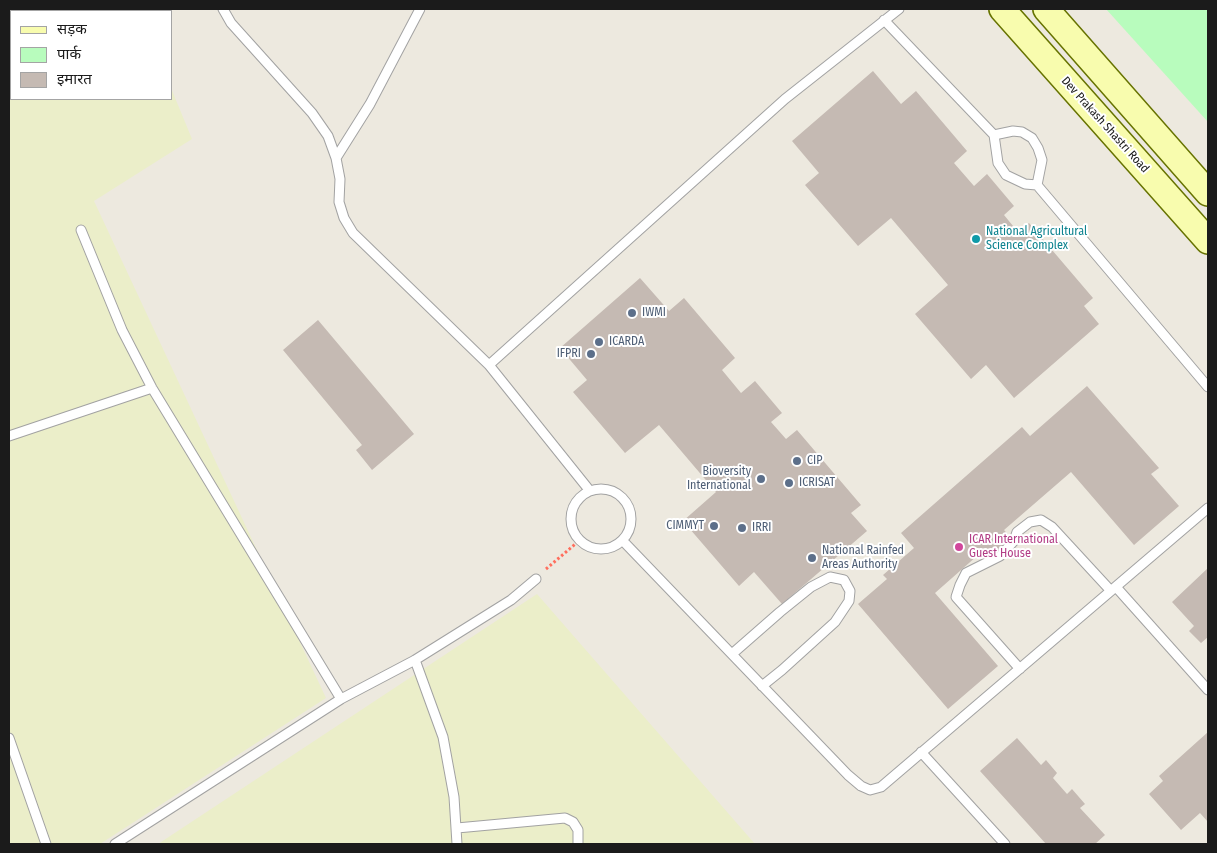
<!DOCTYPE html>
<html>
<head>
<meta charset="utf-8">
<style>
	body { margin:0 }
	#map { position:relative; width:1217px; height:853px; overflow:hidden; background:#ede9df; font-family:"Fira Sans Condensed","Noto Sans Devanagari",sans-serif }
	canvas { display:block }
	.frame { position:absolute; inset:0; border:10px solid #1b1b1b; pointer-events:none }
	.legend { position:absolute; left:10px; top:10px; width:162px; height:90px; box-sizing:border-box; background:#fff; border:1px solid #a4a4a4; margin:0; padding:6px 9px; list-style:none; font-size:15px; color:#1b1b1b }
	.legend li { display:flex; align-items:center; gap:10px; height:25px }
	.legend b { width:25px; border:1px solid #a4a4a4 }
</style>
</head>
<body>
<div id="map">
<canvas width="1217" height="853"></canvas>
<div class="frame"></div>
<ul class="legend">
<li><b style="height:6px;background:#f8fcae"></b>सड़क</li>
<li><b style="height:14px;background:#b8fcbd"></b>पार्क</li>
<li><b style="height:14px;background:#c5bab3"></b>इमारत</li>
</ul>
</div>
<script>
const g = document.querySelector('canvas').getContext('2d');
g.lineJoin = 'round';
function fillPath(path, color) { g.fillStyle = color; g.fill(path, 'evenodd'); }
const poly = rows => new Path2D(rows.map(r => 'M' + r).join(''));
function stroke(path, color, width, dash) { g.strokeStyle = color; g.lineWidth = width; g.lineCap = dash ? 'butt' : 'round'; g.setLineDash(dash || []); g.stroke(path); }
function write(font, color, halo, rows, align = 'center') {
  g.font = font + ' "Fira Sans Condensed",sans-serif'; g.lineWidth = 4; g.setLineDash([]); g.textBaseline = 'middle'; g.strokeStyle = halo; g.fillStyle = color; for (const [text, x, y, turn = 0] of rows) {
    g.save(); g.translate(x, y); g.rotate((+turn || 0) * Math.PI / 180); g.textAlign = isNaN(turn) ? turn : align; if (halo) g.strokeText(text, 0, 0); g.fillText(text, 0, 0); g.restore();
  }
}
fillPath(poly([
	[9,9,139,9,140,11,11,11,11,99,171,99,171,88,192,139,94,201,326,698,100,844,9,844],
	[537,594,755,844,158,844]
]), '#ebeec9');
fillPath(poly([
	[1106,9,1208,9,1208,122]
]), '#b8fcbd');
fillPath(poly([
	[873,71,901,104,916,91,967,151,954,163,974,186,987,174,1014,206,1004,215,1018,232,1029,223,1093,298,1084,306,1099,324,1014,398,986,365,971,379,915,314,948,285,891,218,858,246,805,185,819,173,792,141],
	[640,278,669,311,684,298,735,358,722,370,741,393,755,381,782,413,771,422,786,439,797,430,861,505,851,513,867,531,782,604,754,572,739,586,683,521,716,492,659,425,625,453,573,392,587,380,560,348],
	[318,320,414,434,372,470,356,450,362,445,283,350],
	[1087,386,1159,468,1151,474,1179,506,1134,545,1071,472,1004,530,1013,540,994,557,986,548,935,593,998,666,948,709,858,604,887,579,883,575,914,548,901,533,1022,427,1030,436],
	[1208,568,1208,637,1201,643,1189,631,1194,626,1172,602],
	[1208,732,1208,822,1200,813,1181,830,1149,794,1163,781,1159,776],
	[1017,738,1041,765,1046,760,1057,773,1053,778,1067,794,1072,789,1085,804,1080,808,1105,835,1095,844,1046,844,980,771]
]), '#c5bab3');
const lane = poly([
	[223,9,231,23,312,113,328,136,336,158,340,179,339,202,344,218,353,233,489,365,590,491],
	[884,20,994,135,998,163,1006,175,1025,184,1037,185,1208,387],
	[994,135,1013,131,1022,132,1032,138,1038,148,1042,160,1037,185],
	[336,158,370,104,420,9],
	[81,230,122,330,152,388,341,699],
	[489,365,785,99,899,9],
	[9,436,152,388],
	'571 519a30 30 0 1 1 60 0a30 30 0 1 1-60 0Z',
	[623,541,848,775,861,786,870,790,881,787,1208,508],
	[1116,587,1208,690],
	[732,654,780,612,811,587,830,577,844,580,850,591,849,601,835,622,782,670,762,686],
	[415,660,443,737,454,797,457,844],
	[1020,669,956,597,960,585,966,573,1000,556,1014,541,1017,532,1030,522,1041,520,1052,527,1111,591],
	[9,738,46,844],
	[921,752,1005,844],
	[457,828,565,818,573,822,578,830,578,844],
	[115,844,341,699,415,660,511,600,536,579]
]);
const secondary = poly([
	[1002,9,1208,241],
	[1046,9,1208,193]
]);
stroke(lane, '#a2a2a2', 11);
stroke(secondary, '#677300', 28);
stroke(poly([
	[546,569,580,540]
]), '#ff6f5e', 3, [2.5, 2.5]);
stroke(lane, '#fff', 9);
stroke(secondary, '#f8fcae', 25);
for (const [x, y, r, color] of [
	[976,239,5,"#0f9aa8"],
	[632,313,5,"#5c6f8a"],
	[599,342,5,"#5c6f8a"],
	[591,354,5,"#5c6f8a"],
	[797,461,5,"#5c6f8a"],
	[761,479,5,"#5c6f8a"],
	[789,483,5,"#5c6f8a"],
	[714,526,5,"#5c6f8a"],
	[742,528,5,"#5c6f8a"],
	[959,547,5,"#d1479c"],
	[812,558,5,"#5c6f8a"]
]) { const dot = new Path2D(); dot.arc(x, y, r, 0, 2 * Math.PI); g.fillStyle = color; g.fill(dot); stroke(dot, '#fff', 2); }
write('12px', '#1b1b1b', '#fff', [
	["Dev Prakash Shastri Road",1105,125,48]
]);
write('12px', '#0d838f', '#fff', [
	["National Agricultural",986,232],
	["Science Complex",986,246]
], 'left');
write('12px', '#4e5e75', '#fff', [
	["IWMI",642,313],
	["ICARDA",609,342],
	["IFPRI",581,354,"right"],
	["CIP",807,461],
	["Bioversity",751,472,"right"],
	["International",751,486,"right"],
	["ICRISAT",799,483],
	["CIMMYT",704,526,"right"],
	["IRRI",752,528],
	["National Rainfed",822,551],
	["Areas Authority",822,565]
], 'left');
write('12px', '#b23c85', '#fff', [
	["ICAR International",969,540],
	["Guest House",969,554]
], 'left');
</script>
</body>
</html>
